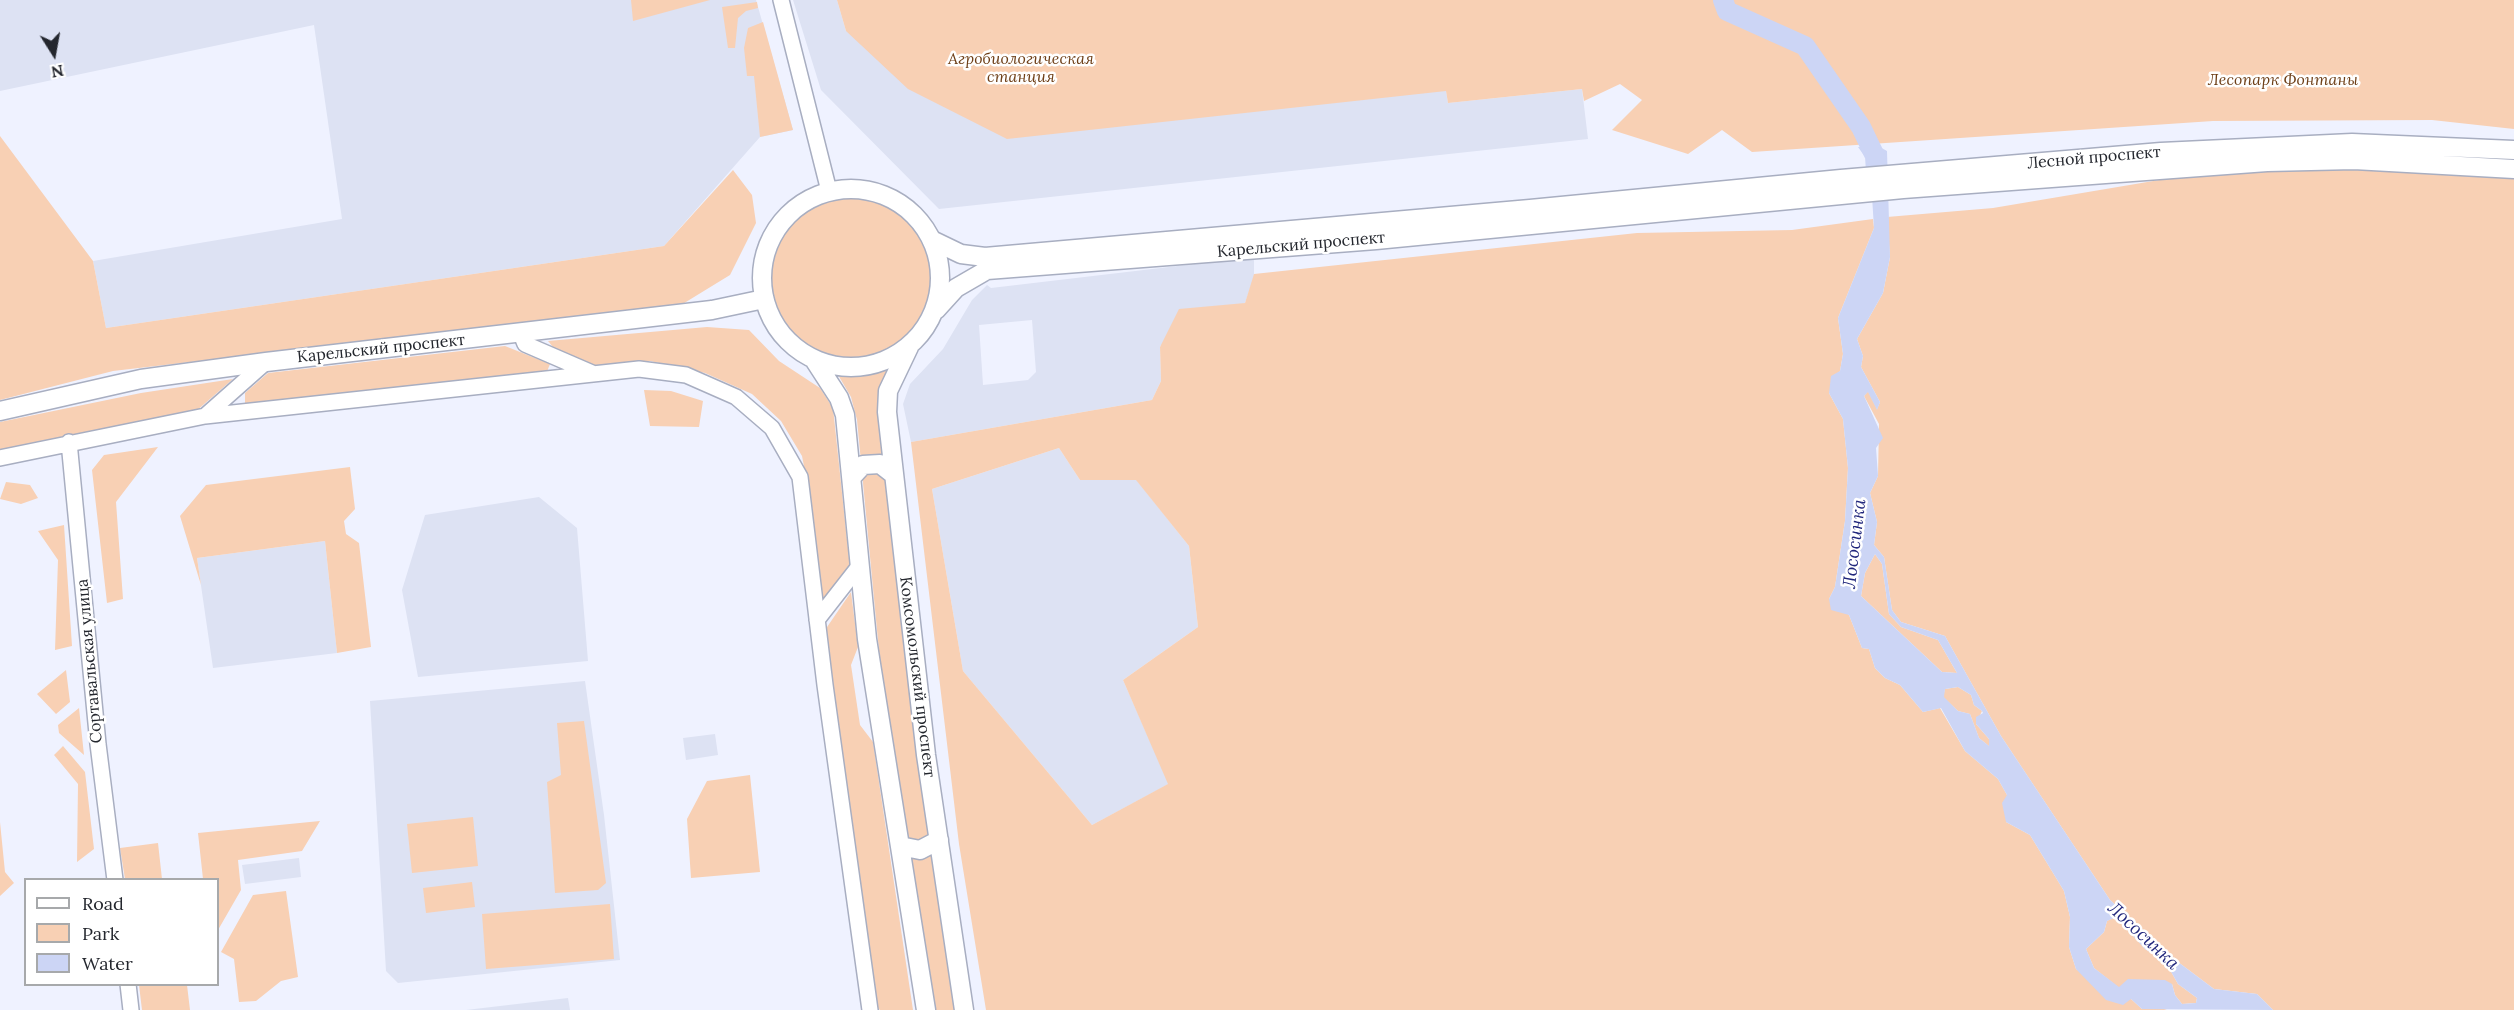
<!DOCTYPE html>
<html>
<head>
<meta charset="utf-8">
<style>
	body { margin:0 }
	#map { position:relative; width:2514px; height:1010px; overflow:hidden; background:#eff2ff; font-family:Lora,serif }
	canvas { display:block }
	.legend { position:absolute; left:24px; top:878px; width:195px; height:108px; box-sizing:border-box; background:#fff; border:2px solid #a7a9ab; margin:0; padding:8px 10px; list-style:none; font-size:18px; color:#24272e }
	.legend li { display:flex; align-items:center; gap:12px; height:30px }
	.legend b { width:30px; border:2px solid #a7a9ab }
	.north { position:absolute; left:24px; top:24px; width:60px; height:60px; -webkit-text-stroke:4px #fff; paint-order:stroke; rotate:169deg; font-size:16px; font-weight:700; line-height:24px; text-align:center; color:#24272e }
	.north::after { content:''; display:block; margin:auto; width:21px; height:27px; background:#24272e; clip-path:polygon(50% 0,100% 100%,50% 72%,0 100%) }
</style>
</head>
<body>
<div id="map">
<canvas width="2514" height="1010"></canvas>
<ul class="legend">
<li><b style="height:8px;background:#fff"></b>Road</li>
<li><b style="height:16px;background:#f8d0b4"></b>Park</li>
<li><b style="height:16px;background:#ccd5f5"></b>Water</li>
</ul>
<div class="north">N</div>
</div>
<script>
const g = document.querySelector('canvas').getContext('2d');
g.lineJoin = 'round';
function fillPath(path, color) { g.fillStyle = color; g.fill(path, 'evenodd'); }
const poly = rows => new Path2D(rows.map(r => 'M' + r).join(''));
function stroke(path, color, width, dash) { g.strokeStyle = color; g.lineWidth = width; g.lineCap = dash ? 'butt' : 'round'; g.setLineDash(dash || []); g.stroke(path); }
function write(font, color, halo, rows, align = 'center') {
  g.font = font + ' Lora,serif'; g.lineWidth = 5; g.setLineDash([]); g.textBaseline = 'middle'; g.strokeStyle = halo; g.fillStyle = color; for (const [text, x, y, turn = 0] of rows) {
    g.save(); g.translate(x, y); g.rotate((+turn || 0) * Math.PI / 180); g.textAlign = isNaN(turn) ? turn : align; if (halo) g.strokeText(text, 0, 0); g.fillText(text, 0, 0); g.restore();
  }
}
fillPath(poly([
	[0,0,756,0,793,130,760,137,664,246,106,328,93,261,342,219,314,25,0,91],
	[793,0,837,0,846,31,1446,91,1448,103,1582,89,1588,139,939,209,821,90],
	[1254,257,1254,277,1245,303,1160,346,1161,381,1152,400,911,442,903,404,910,384,943,349,972,300,987,285,991,288],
	[1032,320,1036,372,1028,380,983,385,979,325],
	[1059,448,1080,480,1136,479,1189,546,1198,627,1123,680,1169,784,1092,825,963,671,932,489],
	[539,497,577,528,588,661,418,677,402,590,425,515],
	[325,541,337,653,213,668,197,558],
	[585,681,604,815,620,960,398,983,386,971,370,701],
	[715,734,718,755,686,760,683,738],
	[299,858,301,877,245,884,242,865],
	[568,998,570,1010,466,1010]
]), '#dde2f3');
fillPath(poly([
	[631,0,710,0,633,21],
	[837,0,2514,0,2514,129,2432,120,2213,121,1752,152,1722,130,1688,154,1612,130,1642,100,1620,84,1584,101,1582,89,1448,103,1446,91,1007,139,908,89,846,31],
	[757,2,758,8,746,11,738,18,735,48,728,48,722,7],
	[763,22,793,130,760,137,754,76,747,76,744,48,748,28],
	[0,136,93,261,106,328,664,246,733,170,752,195,756,223,730,275,681,305,113,371,0,400],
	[2352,167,2514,178,2514,1010,2273,1010,2257,994,2214,989,2178,962,2110,900,2001,736,1945,636,1901,622,1892,610,1884,557,1874,545,1877,522,1870,493,1878,476,1879,424,1864,396,1868,391,1877,409,1880,402,1861,367,1863,356,1857,339,1883,293,1890,257,1887,217,1993,208,2183,176],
	'771 277a81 81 0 1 1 162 0a81 81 0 1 1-162 0Z',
	[1873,219,1874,228,1838,318,1843,354,1840,371,1829,393,1843,419,1848,468,1845,521,1835,587,1829,599,1849,615,1862,648,1869,649,1875,668,1885,678,1900,685,1923,712,1940,708,1965,751,1998,779,2007,795,2006,822,2030,835,2064,891,2070,917,2069,947,2076,969,2131,999,2142,1009,2158,1007,2167,1010,986,1010,959,844,911,442,1152,400,1161,381,1160,347,1179,309,1245,303,1254,274,1637,233,1792,230],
	[1059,448,1080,480,1136,480,1189,546,1198,627,1123,680,1168,784,1092,825,963,671,932,489],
	[707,327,749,330,779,361,820,388,833,408,850,568,823,601,812,507,802,456,781,421,752,394,705,373,650,361,590,366,553,347,548,341],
	[505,346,550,364,546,374,245,404,245,393,268,373],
	[889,368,879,416,904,650,932,855,957,1010,934,1010,879,651,857,420,851,397,837,373,863,375],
	[233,379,195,412,63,437,0,453,0,422,141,393],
	[644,390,671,391,703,401,699,427,650,426],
	[158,447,116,502,123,599,107,603,92,470,104,455],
	[350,467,355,509,344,521,346,534,359,543,371,647,337,653,325,541,197,558,201,585,180,516,206,485],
	[6,482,30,485,38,498,21,504,0,499],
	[64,525,72,646,55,650,58,560,38,531],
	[1875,554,1882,564,1889,614,1901,627,1938,640,1957,673,1942,672,1861,596,1865,573],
	[851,592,858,647,851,665,860,725,873,742,913,1010,880,1010,877,1007,825,630],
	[66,670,70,702,56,714,37,694],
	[1958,687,1971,695,1974,705,1982,711,1976,724,1989,739,1990,747,1979,738,1970,714,1958,711,1943,697,1945,689],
	[79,708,84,755,59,733,58,725],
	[584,721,606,883,598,890,555,893,547,782,561,775,557,723],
	[63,746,85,772,94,849,77,862,78,784,54,755],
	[750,775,760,872,691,878,687,819,707,781],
	[473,817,478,866,412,873,407,824],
	[320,821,302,851,238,860,241,890,218,930,218,880,203,879,198,833],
	[0,822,5,872,14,883,0,896],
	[158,843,162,879,125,879,120,848],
	[472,882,475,907,426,913,423,888],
	[286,891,298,977,281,981,256,1001,239,1002,234,959,221,952,253,895],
	[610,904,614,959,486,969,482,914],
	[2116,916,2145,949,2165,961,2178,984,2197,998,2196,1003,2182,1004,2175,995,2172,984,2119,988,2094,968,2086,949,2104,932,2107,921],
	[139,985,187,985,190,1010,142,1010]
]), '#f8d0b4');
fillPath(poly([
	[1878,146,1887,151,1890,257,1883,293,1857,339,1863,356,1861,367,1880,402,1877,410,1868,392,1864,396,1883,438,1876,448,1878,476,1870,493,1877,522,1874,545,1884,557,1892,610,1901,622,1945,636,2001,736,2110,900,2178,962,2214,989,2257,994,2273,1010,2142,1009,2131,999,2123,1005,2106,1000,2076,969,2069,947,2070,917,2064,891,2030,835,2006,822,2002,803,2007,795,1998,779,1965,751,1941,708,1923,712,1900,685,1885,678,1875,668,1869,649,1862,648,1849,615,1831,610,1829,599,1835,587,1845,521,1848,468,1843,419,1829,393,1831,376,1840,371,1843,354,1838,318,1874,228,1870,164,1858,147],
	[1875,554,1882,564,1889,614,1901,627,1938,640,1957,673,1942,672,1861,596,1865,573],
	[1958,687,1971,695,1974,705,1982,711,1983,713,1976,717,1976,724,1989,739,1989,746,1979,738,1970,714,1958,711,1944,697,1945,689],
	[2116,917,2145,949,2165,961,2178,984,2197,998,2196,1003,2182,1004,2175,995,2172,984,2165,980,2128,979,2119,987,2094,968,2086,949,2104,932,2107,921]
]), '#ccd5f5');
stroke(poly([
	[1723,0,1727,11,1805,46,1861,127,1875,156,1876,171]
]), '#ccd5f5', 20);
const minor = poly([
	[781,0,829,191],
	[521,334,525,344,592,373],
	[205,416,266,362],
	[69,442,98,744,115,880],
	[0,458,205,416,639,369,686,375,736,397,772,428,800,477,825,685,870,1010],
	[817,620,860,565],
	[128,984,131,1010]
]);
const major = poly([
	'762 278a89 89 0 1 1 178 0a89 89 0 1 1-178 0Z',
	[934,241,961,254,985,257,1530,209,1841,179,2161,152,2352,143,2514,150],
	[936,310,956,288,987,270,1376,240,1903,189,2267,162,2354,160,2514,169],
	[909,347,888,391,887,412,926,755,964,1010],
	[815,361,839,398,845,415,867,639,926,1010],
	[0,411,141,379,266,362,712,310,764,299],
	[852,477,863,465,880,464,894,475],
	[900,846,920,850,939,840]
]);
stroke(minor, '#a8aec1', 18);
stroke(major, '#a8aec1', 21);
stroke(minor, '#fff', 15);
stroke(major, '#fff', 18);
write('italic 16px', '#6e3f17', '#fff', [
	["Агробиологическая",1021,59],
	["станция",1021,77],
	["Лесопарк Фонтаны",2283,80]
]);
write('16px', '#24272e', '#fff', [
	["Лесной проспект",2094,158,-5],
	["Карельский проспект",1301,245,-5],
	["Карельский проспект",381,349,-6],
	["Сортавальская улица",90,661,-95],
	["Комсомольский проспект",917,677,83]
]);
write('italic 18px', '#21277c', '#fff', [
	["Лососинка",1855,544,-83],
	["Лососинка",2143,936,43]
]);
</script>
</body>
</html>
